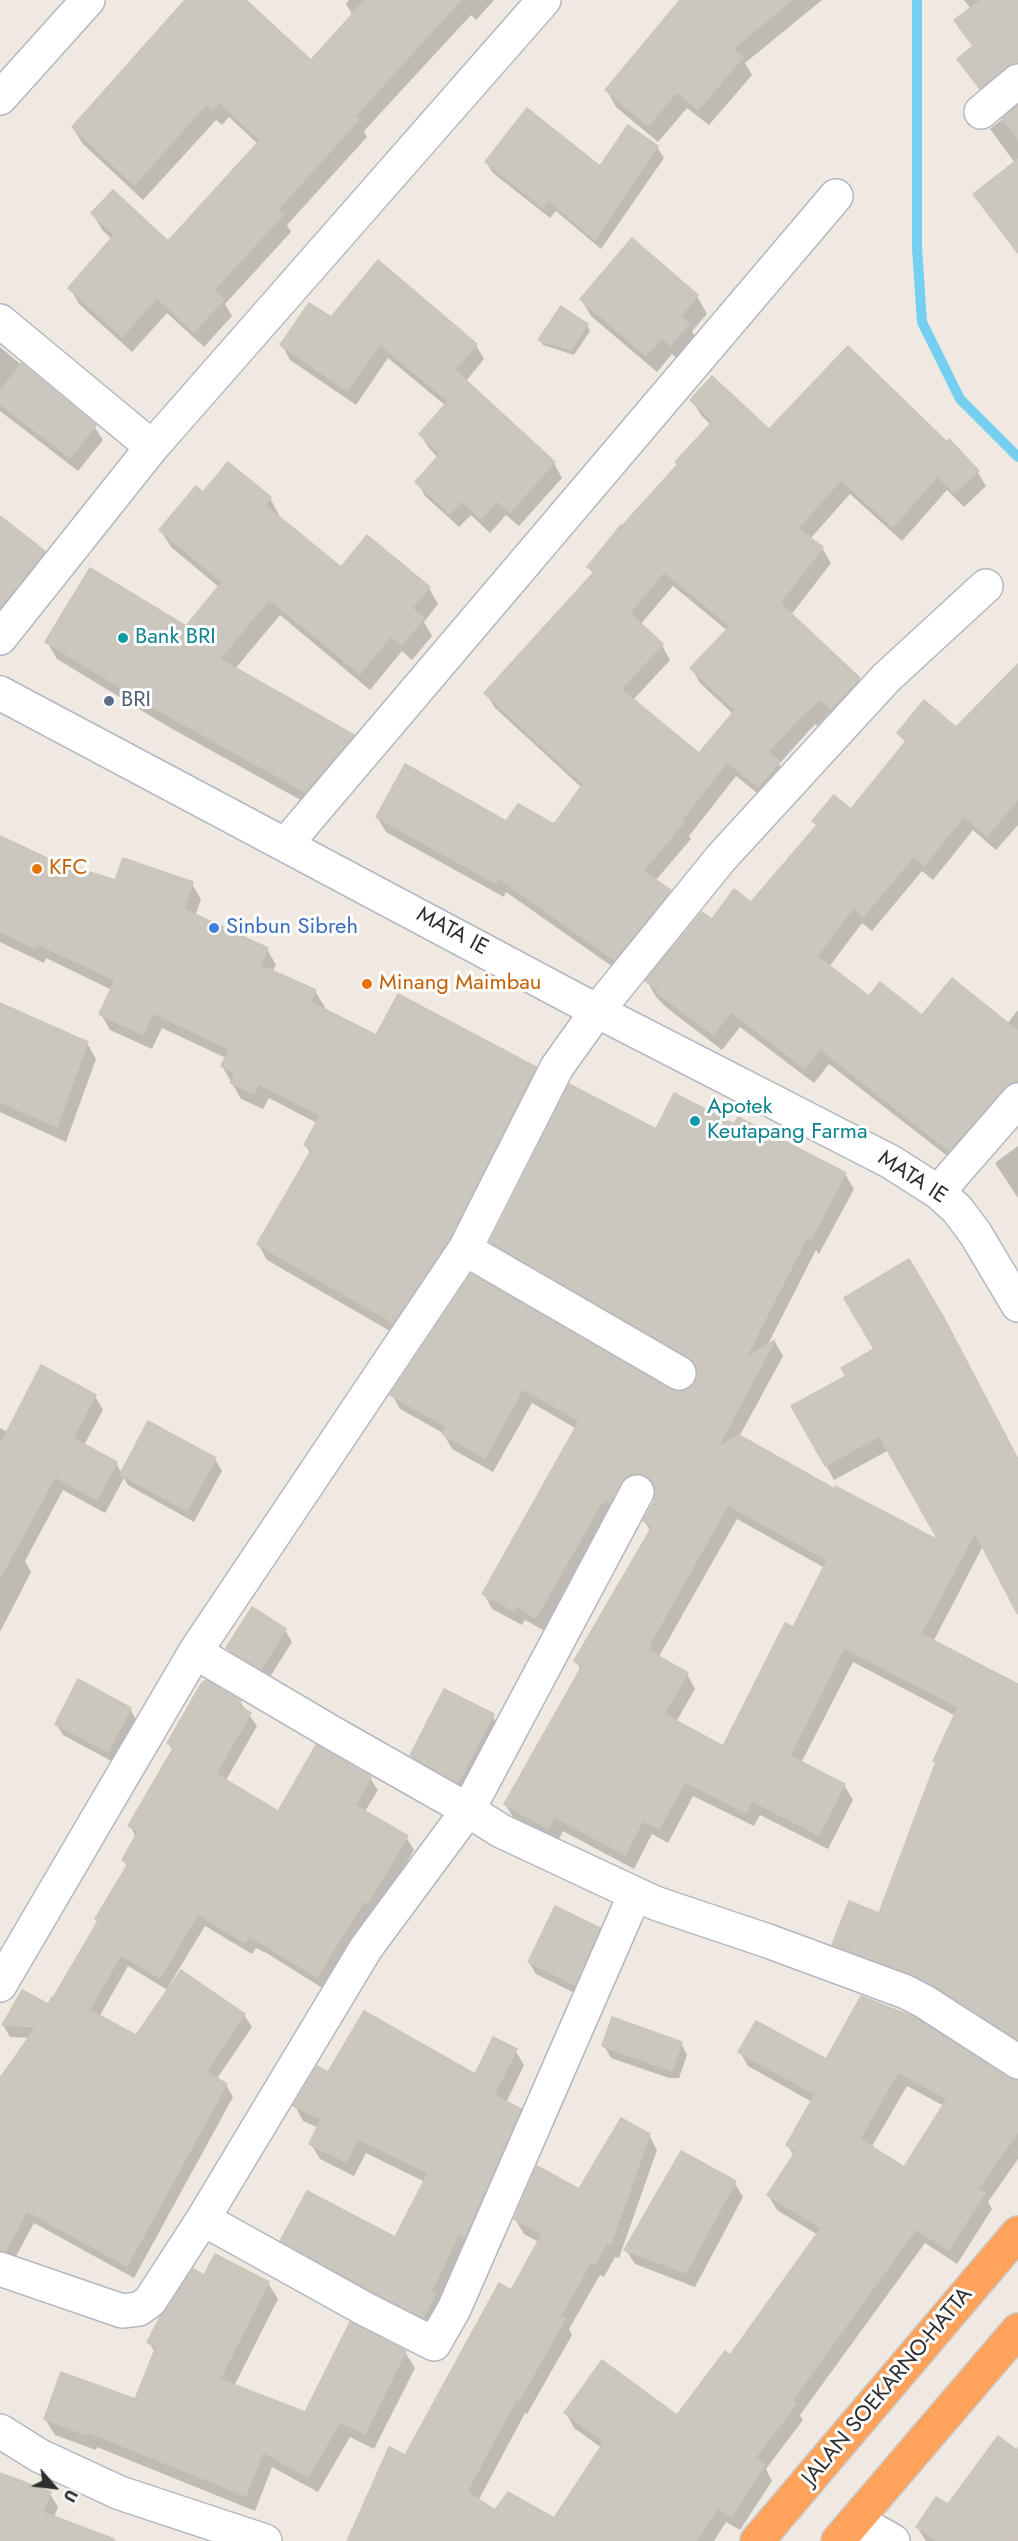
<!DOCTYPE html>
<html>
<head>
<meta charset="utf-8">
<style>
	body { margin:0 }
	#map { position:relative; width:1018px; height:2541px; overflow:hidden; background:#efe9e1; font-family:Jost,sans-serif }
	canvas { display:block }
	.north { position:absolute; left:24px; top:2457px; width:60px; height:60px; -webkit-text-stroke:4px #fff; paint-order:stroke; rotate:118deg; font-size:16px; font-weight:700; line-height:24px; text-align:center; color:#2e2e2e }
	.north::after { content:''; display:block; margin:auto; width:21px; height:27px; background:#2e2e2e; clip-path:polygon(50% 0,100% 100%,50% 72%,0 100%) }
</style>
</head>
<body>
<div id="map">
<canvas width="1018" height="2541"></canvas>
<div class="north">U</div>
</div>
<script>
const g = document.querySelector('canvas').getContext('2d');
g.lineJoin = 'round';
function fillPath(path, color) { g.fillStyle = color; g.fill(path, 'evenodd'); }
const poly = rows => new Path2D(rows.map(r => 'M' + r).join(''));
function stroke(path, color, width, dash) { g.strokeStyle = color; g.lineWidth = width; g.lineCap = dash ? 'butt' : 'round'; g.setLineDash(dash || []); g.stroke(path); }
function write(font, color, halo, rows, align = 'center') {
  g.font = font + ' Jost,sans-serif'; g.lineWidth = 6; g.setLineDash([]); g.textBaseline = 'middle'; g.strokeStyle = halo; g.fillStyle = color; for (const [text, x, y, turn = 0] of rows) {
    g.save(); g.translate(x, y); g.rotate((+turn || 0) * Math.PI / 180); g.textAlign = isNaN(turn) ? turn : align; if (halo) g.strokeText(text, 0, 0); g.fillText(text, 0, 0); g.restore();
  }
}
fillPath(poly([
	[188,0,244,0,311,62,353,16,346,4,349,0,494,0,476,20,471,15,364,131,367,137,287,225,291,232,225,304,232,316,204,347,167,313,132,352,79,304,70,288,112,239,102,230,93,214,168,243,258,144,229,117,222,125,216,120,143,200,83,144,73,128],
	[682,0,822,0,745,63,752,75,709,125,687,108,658,142,616,107,607,90],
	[964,0,1014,0,1018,5,1018,79,989,102,959,59,974,47,956,21,971,9],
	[1018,107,1018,252,1017,253,975,195,1015,163,990,129],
	[657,147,664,158,601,249,556,211,550,218,493,173,486,162,601,169],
	[697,296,707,314,692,331,698,342,681,362,672,354,657,372,591,316,581,299],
	[331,319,476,345,484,359,466,381,554,463,562,478,519,526,506,515,490,533,471,515,459,527,425,496,417,482,438,458,429,448,420,434,446,406,388,358,356,405,290,360,282,345],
	[587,325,590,331,574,355,543,345,540,340],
	[0,347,94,426,103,440,78,471,0,411],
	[692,400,770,432,977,471,986,486,964,507,947,490,902,541,850,494,810,539,822,548,831,563,791,615,859,679,867,694,840,723,829,713,817,726,815,724,779,764,787,778,767,801,736,776,689,836,691,839,655,881,670,891,678,906,623,974,506,892,504,897,386,832,377,817,555,826,582,788,495,708,486,693,594,575,589,567,679,465,711,425,701,415],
	[673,586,728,631,692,668,700,683,733,714,699,755,633,700,670,660,662,645,640,625],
	[203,494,270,498,279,515,278,517,341,569,429,588,438,604,424,622,432,636,412,660,402,651,370,690,280,615,235,669,353,736,362,752,315,808,167,726,57,659,47,642,187,628,220,588,171,547,161,531],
	[0,532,44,552,52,567,0,632],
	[1018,675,1018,825,996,850,973,830,933,880,922,871,872,931,862,923,829,967,870,998,922,1017,1007,1024,1018,1010,1018,1100,959,1165,829,1064,814,1083,740,1027,722,1050,667,1008,656,997,647,981,712,921,751,905,817,827,814,822,851,811,906,744,899,733,956,729],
	[0,837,79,875,116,882,192,884,201,899,195,916,267,949,276,965,272,972,315,991,325,1007,323,1010,377,1037,535,1068,544,1084,402,1338,267,1260,258,1244,311,1154,305,1145,317,1123,269,1098,263,1109,241,1099,222,1066,226,1058,162,1028,152,1049,110,1030,101,1014,112,990,46,958,44,963,0,942],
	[0,1004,87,1043,96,1059,66,1142,0,1112],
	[735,1126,845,1174,854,1189,819,1254,816,1250,767,1346,775,1342,783,1356,739,1437,842,1494,942,1544,889,1450,834,1480,793,1407,1018,1460,1018,1594,983,1546,933,1642,1016,1684,1018,1683,1018,2048,843,1959,834,1945,880,1915,937,1765,935,1761,956,1716,853,1662,801,1763,844,1785,853,1800,828,1849,760,1815,754,1826,693,1796,668,1843,652,1834,634,1869,563,1831,557,1843,514,1819,505,1804,581,1671,576,1661,651,1532,644,1521,655,1501,657,1491,645,1488,545,1631,525,1620,522,1625,492,1609,484,1594,577,1429,532,1403,493,1472,452,1449,443,1433,400,1409,392,1395,471,1276,669,1391,678,1393,689,1391,697,1383,698,1371,500,1256,491,1242,657,1131],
	[737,1519,825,1568,793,1629,724,1748,676,1722,695,1689,687,1674,658,1658],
	[1018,1146,1018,1198,995,1163],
	[95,1396,103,1410,84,1445,116,1463,122,1473,215,1459,222,1471,194,1522,128,1485,124,1478,105,1513,63,1490,25,1561,31,1572,0,1632,0,1428,7,1432],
	[285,1630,292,1642,268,1680,234,1660,228,1648],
	[240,1702,257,1726,225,1782,278,1813,370,1778,378,1790,364,1813,406,1837,414,1850,375,1915,371,1912,324,1989,268,1954,256,1948,252,1954,205,1926,168,1987,244,2015,252,2027,216,2080,226,2085,233,2097,134,2278,34,2223,14,2260,0,2253,0,2081,30,2038,10,2037,3,2025,22,1992,49,2006,99,1923,96,1919,128,1868,123,1860,136,1837,130,1826,173,1751,168,1743],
	[128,1966,169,1991,137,2037,99,2017],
	[130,1709,137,1721,115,1763,63,1735,56,1724],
	[492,1715,499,1727,465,1794,418,1767,412,1755],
	[599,1929,606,1940,581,1996,536,1974,529,1962],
	[681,2043,687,2055,679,2078,669,2078,611,2058,604,2046],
	[515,2050,524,2065,506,2103,520,2110,529,2125,432,2332,291,2256,282,2241,395,2239,425,2182,366,2153,354,2176,320,2159,311,2144,319,2128,303,2121,295,2106,329,2074,475,2076],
	[740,2052,1018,2082,1018,2159,988,2202,992,2209,957,2264,925,2243,800,2415,803,2420,766,2469,772,2481,740,2530,726,2522,714,2541,349,2541,512,2292,539,2242,524,2234,515,2219,580,2191,649,2135,657,2150,619,2258,615,2257,604,2277,600,2275,569,2329,572,2335,527,2414,525,2413,478,2501,495,2512,554,2520,602,2448,574,2428,566,2413,678,2417,730,2357,818,2235,777,2210,768,2195,794,2157,788,2145,812,2102,748,2066],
	[907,2086,944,2106,904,2169,871,2148],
	[734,2182,743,2197,695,2287,635,2264,626,2250],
	[205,2277,268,2283,278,2299,234,2386,305,2414,351,2324,405,2352,415,2368,374,2449,350,2437,318,2492,272,2467,255,2511,97,2447,96,2450,55,2435,45,2419,136,2401,155,2353,149,2342],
	[1018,2446,1018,2541,926,2541,917,2527,948,2507,1016,2451],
	[0,2475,50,2494,58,2507,54,2517,116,2541,0,2541]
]), '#0003');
stroke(poly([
	[917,0,917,248,922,322,960,399,1018,457]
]), '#75cff0', 10);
const building = poly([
	[185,0,246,0,311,60,365,0,461,0,355,116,359,120,277,210,283,215,214,290,224,299,194,332,157,298,122,337,68,288,114,235,91,213,113,190,168,241,260,140,219,102,212,110,206,105,134,185,72,127,185,0],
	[680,0,792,0,733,49,743,57,698,110,677,92,648,126,605,90,680,0],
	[981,0,1018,0,1018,63,1006,67,980,89,957,59,973,46,954,20,981,0],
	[1018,105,1018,139,1002,118,1018,105],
	[527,108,600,166,628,125,658,146,595,240,549,201,543,208,485,162,527,108],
	[1018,159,1018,253,973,194,1018,159],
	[632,238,698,295,681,316,689,324,670,346,662,338,646,356,580,299,632,238],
	[378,260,477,344,455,370,555,462,510,512,497,501,481,519,462,501,450,514,415,482,440,454,419,434,448,401,380,345,347,391,280,345,309,303,331,317,378,260],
	[561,306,588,324,571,350,538,340,561,306],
	[848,346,947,442,949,439,979,471,954,493,938,476,893,527,841,480,798,528,823,547,780,603,860,678,831,709,820,699,807,712,806,711,768,752,780,762,758,787,727,762,681,821,683,823,643,871,671,890,614,960,498,878,495,883,376,817,405,764,506,821,518,804,554,824,583,784,484,693,594,572,587,567,621,525,622,526,678,464,675,462,713,421,690,400,712,376,769,429,848,346],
	[664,572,730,626,690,668,735,710,699,753,621,689,663,644,630,613,664,572],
	[21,363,96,425,70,458,0,404,0,392,21,363],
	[228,462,271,497,265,505,341,567,367,535,430,587,412,608,424,618,402,645,391,636,360,674,269,599,220,659,354,735,305,792,156,709,45,642,90,568,186,626,222,582,159,530,196,486,203,492,228,462],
	[0,516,45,551,0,608,0,516],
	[1018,664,1018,799,987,836,964,816,924,866,913,857,863,917,853,908,817,956,869,996,880,982,922,1015,952,978,1018,1031,1018,1080,1004,1088,949,1151,820,1049,805,1069,731,1012,713,1035,656,992,658,990,645,981,702,912,712,919,734,889,751,902,817,825,812,821,834,795,851,809,906,741,897,733,924,700,956,727,1018,664],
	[0,836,79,873,80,869,115,880,123,858,193,882,184,909,268,948,260,965,316,990,311,1002,376,1035,398,994,536,1067,449,1240,393,1323,257,1244,312,1149,304,1145,320,1115,259,1084,254,1094,230,1083,235,1073,221,1066,229,1049,153,1013,143,1035,99,1014,115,980,37,944,35,948,0,932,0,836],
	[0,1003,88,1042,57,1127,0,1102,0,1003],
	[569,1084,656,1129,674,1093,734,1124,738,1117,846,1173,810,1241,807,1237,746,1358,775,1340,718,1447,739,1435,838,1491,835,1486,938,1540,879,1436,825,1466,791,1406,846,1376,841,1368,874,1349,844,1298,909,1259,944,1318,1018,1459,1018,1615,975,1533,921,1634,1018,1684,1018,2040,915,1975,832,1945,849,1901,879,1913,936,1762,933,1761,958,1707,844,1648,790,1756,845,1784,819,1835,752,1801,746,1813,685,1782,659,1829,643,1821,625,1855,555,1817,548,1829,504,1804,582,1666,574,1661,652,1527,643,1521,654,1501,656,1491,653,1482,645,1475,636,1473,627,1476,610,1503,606,1500,604,1503,602,1502,536,1618,516,1606,514,1611,482,1594,579,1421,523,1389,485,1458,442,1434,446,1426,390,1395,471,1274,670,1389,678,1392,688,1389,695,1383,698,1374,695,1364,688,1357,490,1242,569,1084],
	[728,1505,827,1560,793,1627,785,1623,723,1746,664,1714,688,1673,648,1650,651,1645,650,1644,728,1505],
	[41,1365,96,1395,73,1438,117,1462,97,1500,55,1477,0,1578,0,1445,41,1365],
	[148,1421,216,1458,187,1511,120,1474,148,1421],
	[252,1607,286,1629,261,1669,226,1648,252,1607],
	[78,1679,131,1708,108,1752,55,1724,78,1679],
	[206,1680,241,1701,238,1705,251,1713,216,1774,278,1811,316,1745,371,1777,355,1805,408,1836,368,1903,364,1901,317,1977,259,1942,249,1937,245,1943,198,1914,160,1978,121,1955,89,2010,136,2035,181,1970,245,2014,206,2072,227,2084,127,2266,27,2211,6,2251,0,2251,0,2078,36,2027,2,2025,22,1990,48,2004,52,1997,53,1998,98,1921,95,1919,128,1864,122,1860,138,1831,128,1826,174,1747,167,1743,201,1684,206,1680],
	[444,1689,494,1714,458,1783,410,1755,444,1689],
	[555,1906,600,1928,575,1985,528,1962,555,1906],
	[861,1996,916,2018,1008,2078,1018,2081,1018,2132,978,2189,985,2193,948,2250,916,2229,792,2401,796,2404,755,2458,765,2465,731,2517,718,2508,696,2541,347,2541,389,2447,405,2455,499,2283,511,2290,542,2234,514,2219,537,2166,579,2189,621,2118,650,2134,611,2244,607,2243,595,2264,591,2262,560,2317,565,2319,519,2401,516,2399,467,2492,495,2510,508,2492,554,2518,604,2442,564,2413,602,2360,677,2415,725,2351,730,2355,821,2228,767,2195,796,2151,786,2145,815,2094,738,2052,756,2021,826,2059,861,1996],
	[898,2072,947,2099,904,2167,860,2139,898,2072],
	[364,2011,475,2074,493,2037,517,2049,494,2095,521,2109,470,2225,464,2237,459,2234,431,2292,436,2294,423,2318,280,2241,307,2191,395,2237,428,2173,358,2139,346,2162,309,2144,321,2119,293,2106,317,2066,328,2072,364,2011],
	[612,2017,682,2042,672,2071,602,2046,612,2017],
	[681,2151,736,2181,686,2273,624,2250,681,2151],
	[215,2254,269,2282,220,2379,305,2412,350,2322,406,2351,365,2434,340,2422,308,2477,263,2452,246,2496,88,2432,87,2435,44,2419,61,2372,135,2399,156,2347,147,2342,160,2317,193,2269,204,2275,215,2254],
	[998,2436,1018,2451,1018,2541,937,2541,916,2527,936,2497,948,2504,998,2436],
	[0,2473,51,2492,43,2512,114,2539,114,2541,0,2541,0,2473]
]);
fillPath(building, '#cbc7bf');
stroke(building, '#cbc5ba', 1.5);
const minor = poly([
	[0,98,88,0],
	[981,112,1018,81],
	[0,321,152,447],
	[0,638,152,447,544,0],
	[0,693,597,1011,891,1162,938,1192,957,1209,975,1233,1018,1305],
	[286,844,836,196],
	[938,1192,1018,1100],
	[465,1249,679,1373],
	[637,1492,468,1810,501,1831,655,1903,768,1941,906,1992,925,2002,1018,2062],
	[0,1985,195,1652,465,1249,557,1067,597,1011,721,858,886,678,986,586],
	[203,2219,365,2309,434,2344,454,2309,635,1894],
	[0,2269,122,2311,139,2309,150,2301,203,2219,366,1948,468,1810,336,1735,195,1652],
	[0,2431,40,2456,120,2493,265,2541],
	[856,2520,893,2541]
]);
const highway = poly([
	[757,2541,1018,2233],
	[838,2541,1018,2330]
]);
stroke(minor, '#b4b7c1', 36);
stroke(highway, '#c9c9c9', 36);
stroke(minor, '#fff', 33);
stroke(highway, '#ffa35c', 33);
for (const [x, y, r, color] of [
	[123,638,6,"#0f9aa8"],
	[109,701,6,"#5c6f8a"],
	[37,869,6,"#e8710a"],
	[214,928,6,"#3f7fe0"],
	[367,984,6,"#e8710a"],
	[695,1121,6,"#0f9aa8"]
]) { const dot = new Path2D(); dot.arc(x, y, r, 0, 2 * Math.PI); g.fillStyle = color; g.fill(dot); stroke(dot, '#fff', 2); }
write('22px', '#0d838f', '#fff', [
	["Bank BRI",135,638],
	["Apotek",707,1108],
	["Keutapang Farma",707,1133]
], 'left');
write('22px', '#4e5e75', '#fff', [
	["BRI",121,701]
], 'left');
write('22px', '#c56008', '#fff', [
	["KFC",49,869],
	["Minang Maimbau",379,984]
], 'left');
write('22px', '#366cbe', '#fff', [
	["Sinbun Sibreh",226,928]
], 'left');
write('22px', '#2e2e2e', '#fff', [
	["MATA IE",452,932,28],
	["MATA IE",912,1178,33],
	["JALAN SOEKARNO-HATTA",888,2387,-50]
]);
</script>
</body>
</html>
